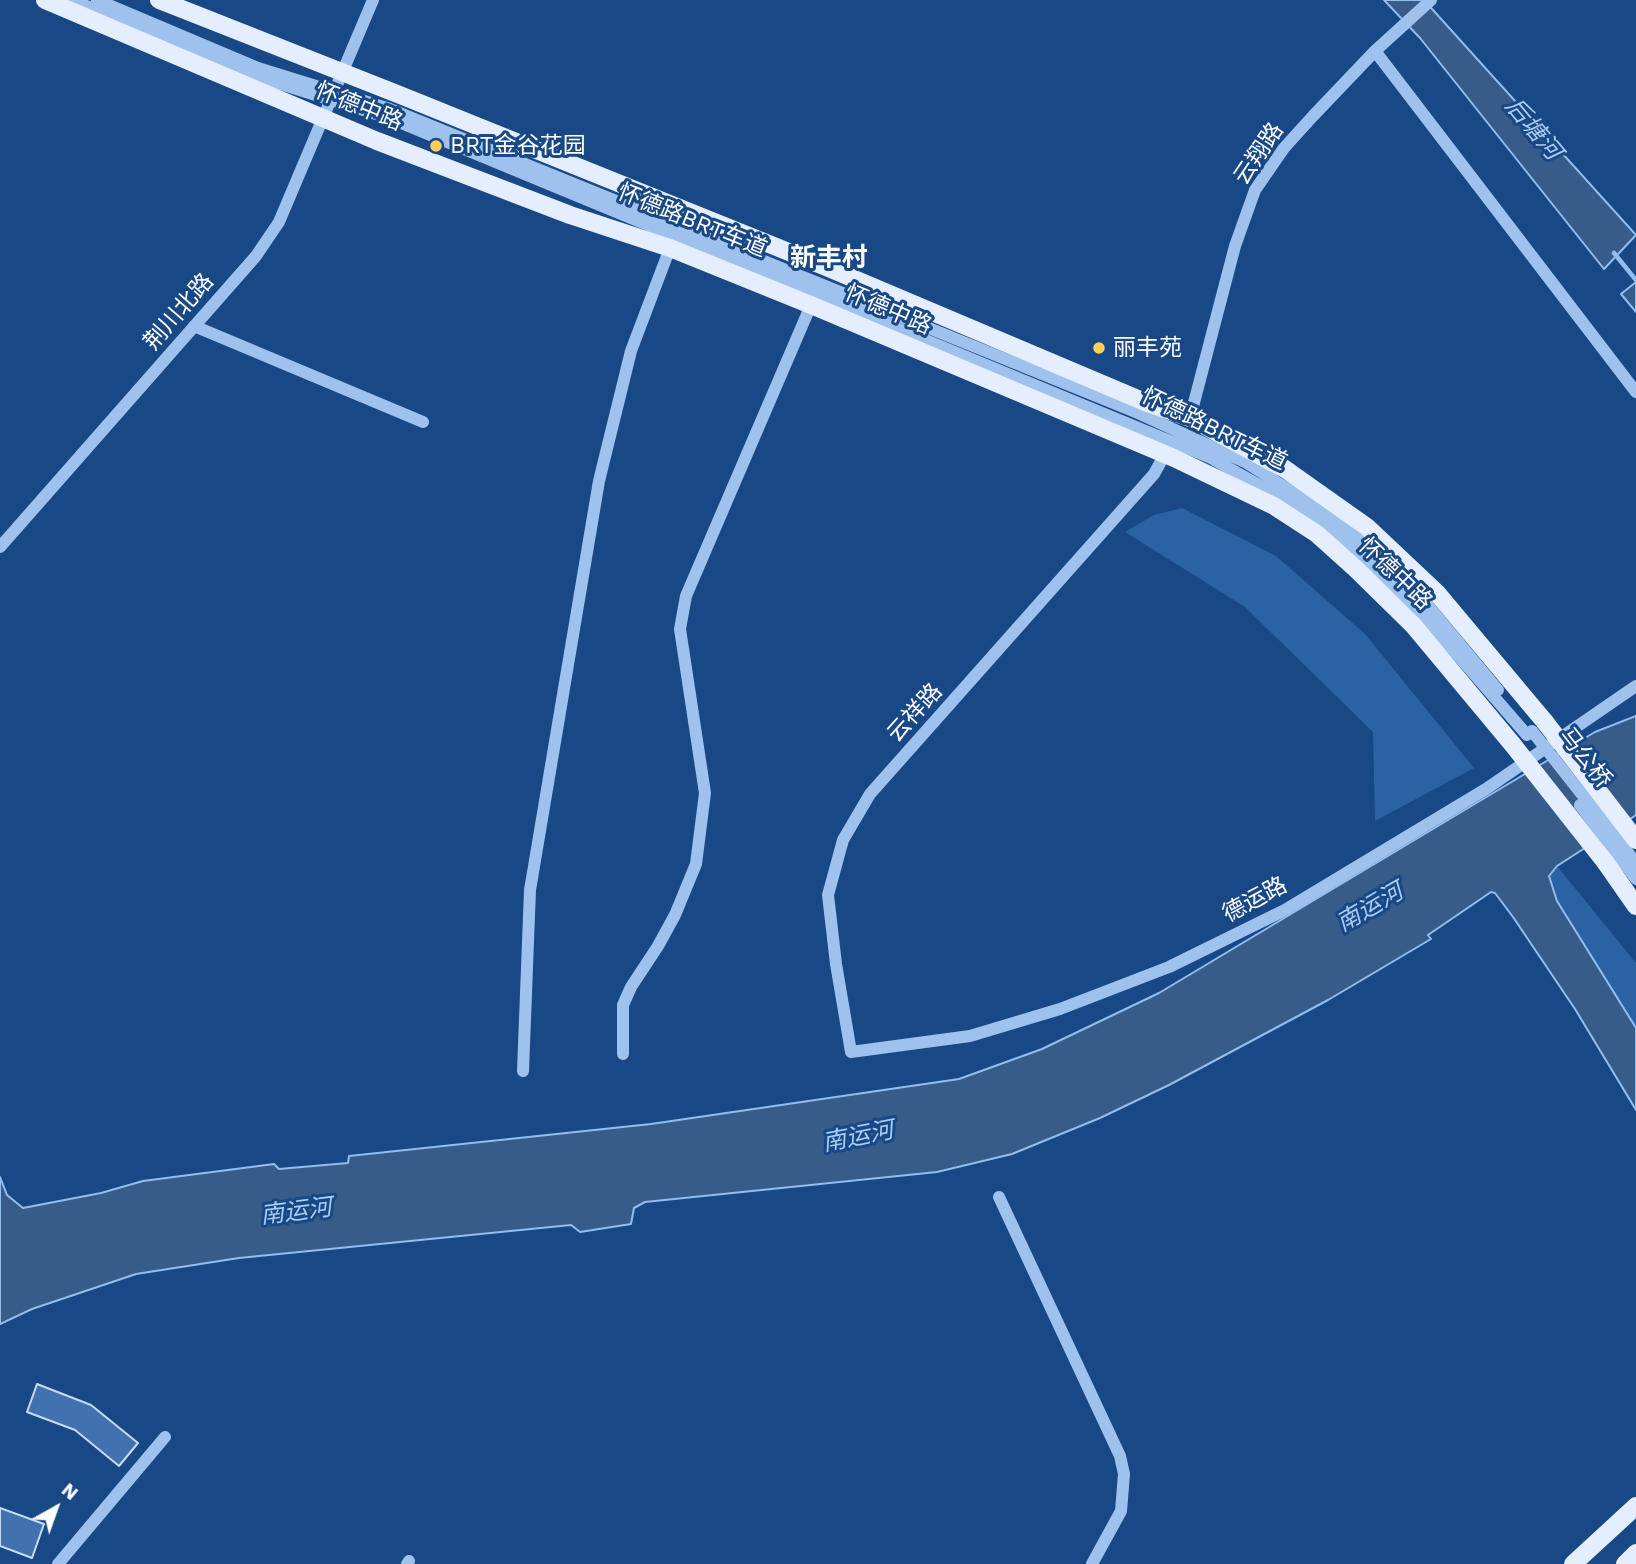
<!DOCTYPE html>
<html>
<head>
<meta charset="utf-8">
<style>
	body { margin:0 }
	#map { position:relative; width:1636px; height:1564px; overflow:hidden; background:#184886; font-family:"Work Sans",sans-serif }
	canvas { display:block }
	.north { position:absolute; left:21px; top:1473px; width:70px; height:70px; -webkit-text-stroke:5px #184886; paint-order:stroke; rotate:40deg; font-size:19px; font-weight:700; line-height:28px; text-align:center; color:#fff }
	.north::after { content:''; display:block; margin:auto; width:24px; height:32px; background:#fff; clip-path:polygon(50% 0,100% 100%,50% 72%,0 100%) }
</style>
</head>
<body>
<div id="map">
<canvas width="1636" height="1564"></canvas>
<div class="north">N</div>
</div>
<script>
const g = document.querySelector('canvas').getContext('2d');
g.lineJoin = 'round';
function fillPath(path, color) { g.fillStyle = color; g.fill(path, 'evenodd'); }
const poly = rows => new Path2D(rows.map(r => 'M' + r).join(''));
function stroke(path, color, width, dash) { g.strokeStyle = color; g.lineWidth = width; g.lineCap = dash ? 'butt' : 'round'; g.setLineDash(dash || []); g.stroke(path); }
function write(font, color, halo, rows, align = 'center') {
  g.font = font + ' "Work Sans","Noto Sans SC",sans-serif'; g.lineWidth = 6; g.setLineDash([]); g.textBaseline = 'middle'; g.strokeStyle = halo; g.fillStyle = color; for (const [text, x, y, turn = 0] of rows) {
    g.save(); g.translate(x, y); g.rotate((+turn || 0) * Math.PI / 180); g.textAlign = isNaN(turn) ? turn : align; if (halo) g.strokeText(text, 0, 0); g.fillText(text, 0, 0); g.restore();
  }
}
fillPath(poly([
	[1182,508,1276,556,1365,634,1474,768,1375,821,1373,732,1245,607,1125,532,1154,515],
	[1557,866,1636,963,1636,1028,1557,901,1549,876]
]), '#2b62a4');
const water = poly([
	[1384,0,1424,0,1636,235,1604,269,1420,38,1384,0],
	[1636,282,1636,312,1621,294,1636,282],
	[1636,716,1636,815,1557,866,1549,876,1557,901,1636,1028,1636,1110,1575,1009,1513,917,1495,893,1491,892,1428,935,1431,939,1328,1000,1169,1085,1100,1118,1012,1154,937,1172,645,1202,634,1208,631,1224,580,1232,571,1225,239,1258,136,1274,32,1309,0,1324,0,1177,7,1195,23,1208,101,1193,143,1181,274,1164,279,1169,348,1163,349,1156,651,1124,959,1079,1042,1049,1159,993,1595,732,1636,716]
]);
fillPath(water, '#385c89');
stroke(water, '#91bdef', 2);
stroke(poly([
	[1614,253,1636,280]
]), '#91bdef', 4.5);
const building = poly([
	[37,1384,91,1405,138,1443,119,1466,75,1430,27,1412,37,1384],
	[0,1508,44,1524,32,1558,0,1546,0,1508]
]);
fillPath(building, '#4172af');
stroke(building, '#c3dcf9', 2);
stroke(poly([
	[72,0,255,76,389,118,1211,458,1298,507,1360,553,1417,608,1527,735],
	[97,0,258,68,390,109,1138,413,1245,462,1307,501,1367,545,1425,602,1498,690],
	[1375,51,1636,392],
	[194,326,423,422],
	[1190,418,1235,246,1255,190,1284,148,1313,116,1375,51,1431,0],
	[1165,454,1154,474,870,794,843,840,828,895,836,964,851,1052,970,1036,1060,1009,1169,967,1285,910,1486,789,1636,686],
	[0,547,256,256,279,222,373,0],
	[1625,849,1636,863],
	[1618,855,1636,879],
	[623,1054,623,1005,631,987,658,946,675,915,696,864,705,793,680,629,686,596,811,305],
	[523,1071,530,890,599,481,631,351,670,248],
	[999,1197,1120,1456,1124,1474,1121,1511,1092,1564],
	[58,1564,165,1437],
	[407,1564,409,1561]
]), '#9ec2ed', 12);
stroke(poly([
	[45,0,377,141,570,215,670,248,811,305,1174,458,1274,506,1317,534,1356,569,1413,625,1513,745],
	[159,0,400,95,826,267,1145,402,1190,418,1285,469,1367,527,1437,593,1545,722],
	[1606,863,1636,906],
	[1573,1564,1636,1506],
	[1625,1564,1636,1553]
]), '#e4eeff', 18);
stroke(poly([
	[1532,731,1625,849],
	[1580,805,1618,855]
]), '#9ec2ed', 12);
stroke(poly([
	[1545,722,1636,840],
	[1513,745,1606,863]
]), '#e4eeff', 18);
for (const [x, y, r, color] of [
	[436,146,7,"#ffcf5a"],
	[1099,348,7,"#ffcf5a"]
]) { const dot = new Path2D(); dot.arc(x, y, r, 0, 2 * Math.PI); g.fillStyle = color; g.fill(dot); stroke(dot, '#184886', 2.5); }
write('23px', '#fff', '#184886', [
	["怀德中路",359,107,22],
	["云翔路",1259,154,-56],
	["怀德路BRT车道",692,221,22],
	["怀德中路",888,310,23],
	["荆川北路",179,312,-49],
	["怀德路BRT车道",1214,429,26],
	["怀德中路",1395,574,44],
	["云祥路",915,713,-48],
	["马公桥",1585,758,52],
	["德运路",1255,900,-28]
]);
write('23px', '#fff', '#184886', [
	["BRT金谷花园",450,146],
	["丽丰苑",1113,348]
], 'left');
write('italic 24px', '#aaccf4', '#184886', [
	["后塘河",1533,129,50],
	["南运河",1370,908,-30],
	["南运河",858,1137,-11],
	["南运河",296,1212,-7]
]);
write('bold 26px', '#fff', '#184886', [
	["新丰村",829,258]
]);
</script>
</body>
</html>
